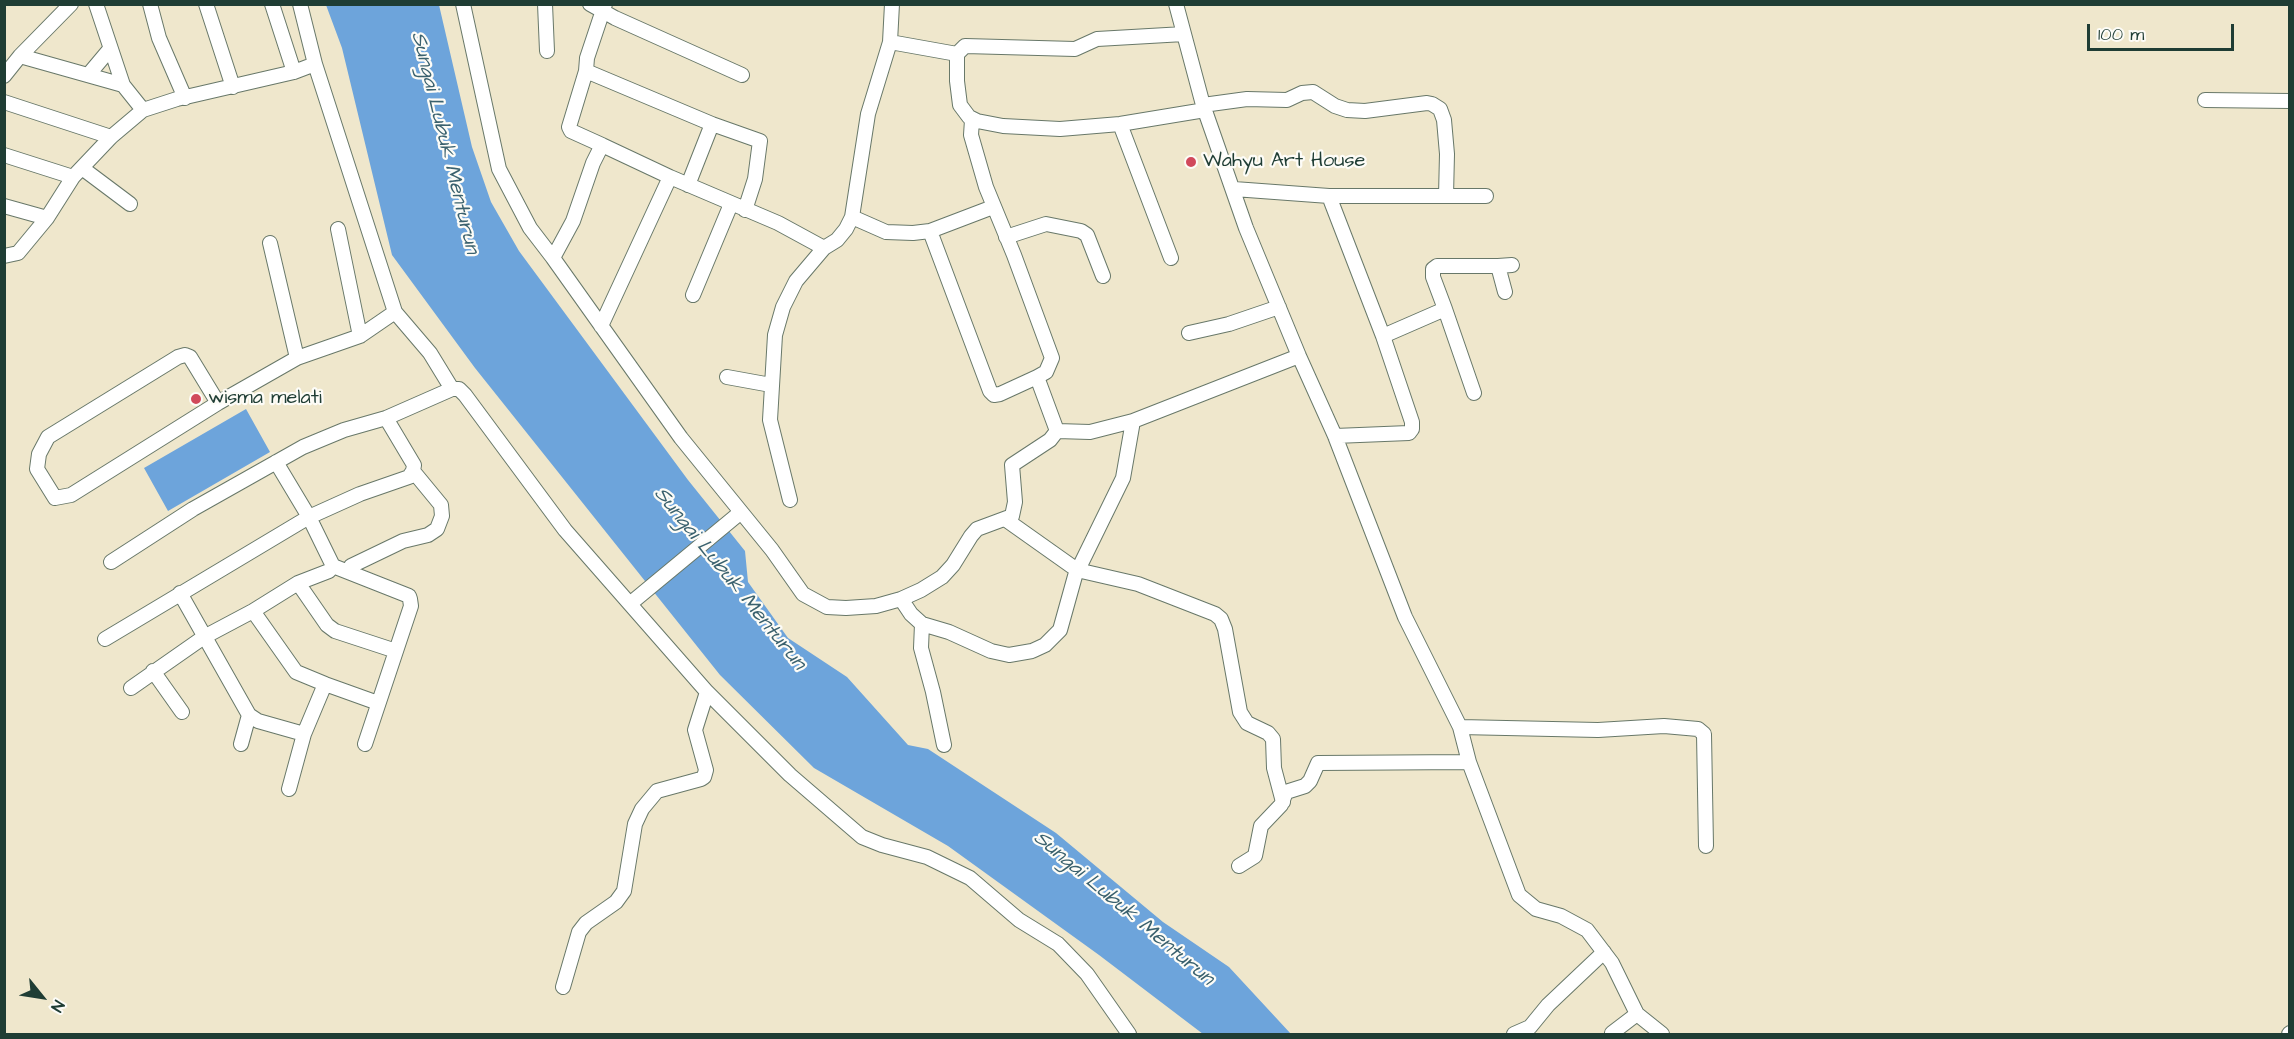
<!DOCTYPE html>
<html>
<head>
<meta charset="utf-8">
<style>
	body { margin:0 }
	#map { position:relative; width:2294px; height:1039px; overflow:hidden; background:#efe7cc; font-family:"Architects Daughter",sans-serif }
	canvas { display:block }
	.frame { position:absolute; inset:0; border:6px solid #1f3d34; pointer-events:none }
	.north { position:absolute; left:12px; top:967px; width:60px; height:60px; -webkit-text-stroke:4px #fdfcf7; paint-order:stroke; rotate:120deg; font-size:16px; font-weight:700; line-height:24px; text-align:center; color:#1f3d34 }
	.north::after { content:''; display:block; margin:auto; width:21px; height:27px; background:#1f3d34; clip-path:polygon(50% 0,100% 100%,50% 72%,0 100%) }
	.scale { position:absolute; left:2087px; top:24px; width:147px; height:27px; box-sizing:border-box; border:3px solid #1f3d34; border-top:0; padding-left:8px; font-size:18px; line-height:21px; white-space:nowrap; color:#1f3d34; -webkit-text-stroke:4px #fdfcf7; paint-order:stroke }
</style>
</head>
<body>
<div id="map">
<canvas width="2294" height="1039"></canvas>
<div class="frame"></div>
<div class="north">N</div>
<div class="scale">100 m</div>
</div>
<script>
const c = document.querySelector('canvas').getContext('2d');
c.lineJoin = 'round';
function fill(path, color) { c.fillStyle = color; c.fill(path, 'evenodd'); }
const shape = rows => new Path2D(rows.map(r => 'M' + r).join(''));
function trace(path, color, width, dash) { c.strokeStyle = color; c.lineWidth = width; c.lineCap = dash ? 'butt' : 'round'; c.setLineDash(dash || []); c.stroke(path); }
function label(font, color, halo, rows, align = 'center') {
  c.font = font + ' "Architects Daughter",sans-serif'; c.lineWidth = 4.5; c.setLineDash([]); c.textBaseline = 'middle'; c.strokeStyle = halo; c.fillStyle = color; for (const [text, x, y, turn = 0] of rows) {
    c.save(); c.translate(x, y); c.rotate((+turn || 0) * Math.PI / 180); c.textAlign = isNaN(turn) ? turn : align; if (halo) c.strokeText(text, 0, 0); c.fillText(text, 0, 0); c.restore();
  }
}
const water = shape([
	[326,5,439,5,472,147,491,202,519,251,688,480,745,551,748,582,788,638,847,677,908,745,928,749,1056,833,1163,922,1229,967,1291,1034,1203,1034,1099,955,948,846,814,768,720,675,475,368,392,255,342,48],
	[246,409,270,452,168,511,144,468]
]);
const minor = shape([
	[96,4,123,85,143,110],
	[150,4,159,38,185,98],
	[206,4,233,87],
	[272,4,294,72],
	[300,4,315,64,395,312,430,353,452,389],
	[463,4,499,169,530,228,553,258],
	[545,4,547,51],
	[590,4,615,18,742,75],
	[605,4,587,58,586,71,712,124,688,185],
	[1176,4,1203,105,1246,228,1299,356,1335,436,1405,617,1460,727,1469,762,1519,895,1536,909,1561,916,1587,930,1612,963,1637,1014,1662,1034],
	[1184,34,1097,39,1075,49,965,46,957,54,957,81,960,105,969,117,977,121,1003,126,1060,129,1120,124,1205,110],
	[890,42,957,54],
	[20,56,123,85],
	[586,71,569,127,571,131,602,145],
	[89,74,110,49],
	[4,76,20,56,71,4],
	[2205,100,2290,101],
	[4,102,111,137],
	[1203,105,1247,99,1287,100,1302,93,1313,92,1335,106,1347,110,1365,111,1427,103,1432,104,1440,109,1444,120,1447,154,1446,196],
	[972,120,971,135,986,187,1014,255,1052,358,1046,372,1037,377],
	[712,124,760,141,755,179,745,210],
	[1120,124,1171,258],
	[4,155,73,177],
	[82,168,130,204],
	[1234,189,1329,196,1486,196],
	[1329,196,1383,336,1412,422,1412,429,1409,433,1335,436],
	[4,206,47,218],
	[852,217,886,232,913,233,930,231,993,207],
	[338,229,360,336],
	[930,231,990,391,994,395,1000,394,1037,377,1057,431],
	[1006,237,1046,224,1081,231,1087,235,1103,276],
	[270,243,297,358],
	[824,248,778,223,670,177,602,145,593,163,573,221,553,258,681,438,772,550,803,594,827,607,846,608,876,606,901,599,921,590,942,577,953,565,971,536,977,529,1012,516,1015,502,1012,465,1050,440,1057,431],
	[4,256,18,253,47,218,73,177,111,137,143,110,177,99,294,72,315,64],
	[1498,266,1505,292],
	[693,295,731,204],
	[1445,309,1433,277,1433,269,1437,266,1498,266,1512,265],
	[601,326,670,177],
	[1189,333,1229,324,1279,307],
	[1383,336,1445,309,1474,393],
	[727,377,771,385],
	[218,403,190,357,185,355,178,357,48,437,39,454,37,469,55,498,71,495,218,403,297,358,360,336,395,312],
	[1057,431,1090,432,1133,421],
	[790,500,770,420,775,335,783,307,796,281,824,248,837,240,846,229,852,217,868,114,890,42,892,4],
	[1005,519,1077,570,1138,584,1215,614,1221,619,1225,629,1240,712,1247,723,1268,733,1273,739,1274,768,1283,802],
	[111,562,193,509,303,447,344,430,386,418,452,389,459,389,465,395,565,530,707,692,790,775,862,837,882,845,927,857,970,878,1019,920,1058,944,1087,974,1129,1034],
	[333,566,409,596,410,599,411,606,365,744],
	[349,571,351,566,403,541,428,535,437,529,442,516,441,505,413,471,414,465,386,418],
	[298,583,327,625,335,631,396,651],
	[180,593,249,715,258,721,304,734],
	[901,599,911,614,922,624,949,632,991,651,1009,655,1032,651,1045,645,1060,630,1075,576,1123,478,1133,421,1299,356],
	[631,603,741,512],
	[253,611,296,672,325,684,378,703],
	[922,624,921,648,933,692,944,745],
	[105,639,309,517,360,494,409,477,413,471],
	[153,671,182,712],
	[131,688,204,637,253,611,298,583,329,571,333,566,309,517,276,462],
	[1460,727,1598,730,1664,726,1698,729,1704,734,1706,846],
	[241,744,249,715],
	[289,789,304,734,325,684],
	[1239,866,1255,856,1261,826,1281,805,1286,792,1305,786,1310,781,1318,763,1469,762],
	[563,987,579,932,586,923,616,902,624,891,635,824,642,809,657,791,701,779,704,777,706,770,695,730,707,692],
	[1612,1033,1637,1014],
	[1514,1034,1530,1027,1548,1005,1604,952],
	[2289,1034,2290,1033]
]);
const markers = [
	[1191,162,6,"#d1495b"],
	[196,399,6,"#d1495b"]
];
const poiNames = [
	["Wahyu Art House",1203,162],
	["wisma melati",208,399]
];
const waterNames = [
	["Sungai Lubuk Menturun",444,143,76],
	["Sungai Lubuk Menturun",729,579,51],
	["Sungai Lubuk Menturun",1123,909,40]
];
fill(water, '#6da4db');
trace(minor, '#687869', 16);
trace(minor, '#fff', 14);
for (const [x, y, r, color] of markers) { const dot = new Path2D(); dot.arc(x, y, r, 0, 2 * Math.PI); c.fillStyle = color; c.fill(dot); trace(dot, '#fdfcf7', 2); }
label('20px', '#1f3d34', '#fdfcf7', poiNames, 'left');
label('italic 21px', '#3a616e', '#fdfcf7', waterNames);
</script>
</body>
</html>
